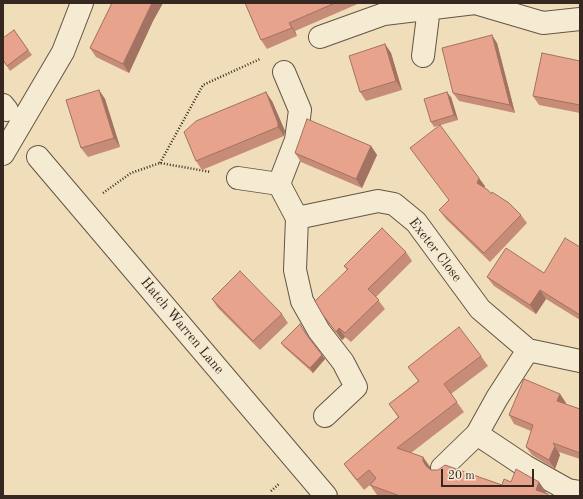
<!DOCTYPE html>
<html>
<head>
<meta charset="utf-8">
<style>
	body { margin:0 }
	#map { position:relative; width:583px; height:499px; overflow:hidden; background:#f0deba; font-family:"Old Standard TT",serif }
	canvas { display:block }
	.frame { position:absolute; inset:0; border:4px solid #362720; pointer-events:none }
	.scale { position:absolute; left:441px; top:469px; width:93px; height:18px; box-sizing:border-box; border:2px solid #362720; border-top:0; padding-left:5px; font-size:12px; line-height:14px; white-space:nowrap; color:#362720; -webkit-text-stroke:3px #f5ead2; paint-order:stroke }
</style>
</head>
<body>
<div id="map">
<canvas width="583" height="499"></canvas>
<div class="frame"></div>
<div class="scale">20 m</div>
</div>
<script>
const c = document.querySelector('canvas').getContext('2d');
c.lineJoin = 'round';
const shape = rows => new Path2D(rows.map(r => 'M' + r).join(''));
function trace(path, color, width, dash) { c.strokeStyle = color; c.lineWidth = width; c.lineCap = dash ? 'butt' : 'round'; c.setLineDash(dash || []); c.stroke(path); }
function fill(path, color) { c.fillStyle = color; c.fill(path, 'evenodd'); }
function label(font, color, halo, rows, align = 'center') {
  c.font = font + ' "Old Standard TT",serif'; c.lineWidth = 3; c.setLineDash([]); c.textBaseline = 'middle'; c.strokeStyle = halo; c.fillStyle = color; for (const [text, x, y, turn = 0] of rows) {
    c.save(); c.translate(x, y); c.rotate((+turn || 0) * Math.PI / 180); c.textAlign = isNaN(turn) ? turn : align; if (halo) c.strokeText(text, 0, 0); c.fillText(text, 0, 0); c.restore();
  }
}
const path = shape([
	[160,163,203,85,260,59],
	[103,193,131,173,160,163,211,172],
	[271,491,280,483]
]);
const minor = shape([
	[320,37,384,14,475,3,543,23,580,19],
	[423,56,429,8],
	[3,105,7,110],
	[3,154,63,52,82,3],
	[38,157,326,496],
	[238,178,279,184,297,218,295,270,302,301,319,331,343,362,356,387,325,416],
	[279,184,296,140,300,110,284,72],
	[297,218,378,201,394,204,416,222,480,309,528,350,580,361],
	[477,434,525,466,568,490,580,492],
	[442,468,477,434,497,398,528,350]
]);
const wall = shape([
	[112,3,163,3,153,21,129,73,96,57,90,48],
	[245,3,360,3,295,31,297,36,267,49,261,40],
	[14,30,32,55,10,71,3,60],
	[497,43,515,113,459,101,453,93],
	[385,44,391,53,402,90,366,101,360,92],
	[580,61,580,113,539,105,533,96],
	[99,90,105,99,120,147,88,157,81,148],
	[451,97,458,120,434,127,431,122],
	[272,101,285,131,284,136,202,170,196,161],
	[371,146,377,155,362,188,301,162,295,153],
	[485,186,484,188,491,194,521,215,527,223,490,262,446,219,439,210],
	[580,247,580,320,546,299,536,314,494,286,487,277,544,273],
	[406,252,412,261,376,297,385,309,351,342,345,337,342,340,323,315,347,270,344,266],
	[212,299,282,314,288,323,260,350,218,308],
	[303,328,308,337,325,359,313,373,284,347,281,343],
	[481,356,488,366,451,394,464,412,411,453,423,457,430,467,430,469,431,470,502,485,511,482,539,482,546,492,546,494,549,496,379,496,377,495,370,485,364,490,352,475,344,464,398,417,389,404,418,381,408,367],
	[560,394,566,403,565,404,580,409,580,459,559,452,560,455,555,469,532,455,526,447,531,431,514,424,509,415]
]);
const shadedWall = shape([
	[152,3,163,3,153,21,129,73,123,64],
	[289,23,295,31,297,36,292,28],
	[492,35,497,43,515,113,510,105],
	[385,44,391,53,402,90,396,81],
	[99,90,105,99,120,147,114,138],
	[266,92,272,101,285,131,284,136,278,127],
	[447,92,451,97,458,120,454,115],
	[371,146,377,155,362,188,356,179],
	[479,178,485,186,483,192,477,183],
	[540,290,546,299,536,314,530,305],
	[339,328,345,337,342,340,336,332],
	[322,355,325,359,313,373,310,368],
	[560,394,566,403,563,410,557,401],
	[553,443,560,455,555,469,549,460],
	[423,457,430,467,430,471,426,466,423,461],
	[539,482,546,492,545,496,536,490]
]);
const building = shape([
	[112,3,152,3,123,64,90,48,112,3],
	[245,3,335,3,289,23,292,28,261,40,245,3],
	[14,30,28,50,7,66,3,60,3,38,14,30],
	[492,35,510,105,453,93,442,48,492,35],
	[385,44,396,81,360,92,349,56,385,44],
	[542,53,580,61,580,105,533,96,542,53],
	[99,90,114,138,81,148,66,100,99,90],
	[266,92,278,123,278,127,196,161,184,132,196,121,266,92],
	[447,92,454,115,431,122,424,99,447,92],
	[307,119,371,146,356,179,295,153,307,119],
	[440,125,479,178,477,183,488,190,491,194,492,192,509,203,521,215,484,253,439,210,449,200,410,148,440,125],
	[382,228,406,252,368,289,379,300,345,333,339,328,336,332,323,315,315,301,348,269,344,266,382,228],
	[565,238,580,247,580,315,540,290,530,305,487,277,506,248,544,273,565,238],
	[240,271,282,314,253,341,212,299,240,271],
	[300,324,306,334,322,355,310,368,281,343,300,324],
	[459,327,481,356,444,384,457,402,397,448,423,457,423,461,426,466,431,470,438,470,445,465,502,485,504,479,511,482,516,469,539,482,536,490,548,494,548,496,400,496,370,485,376,478,369,470,357,480,344,464,399,417,389,404,419,381,408,367,459,327],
	[524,379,560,394,557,401,580,409,580,453,553,443,555,446,549,460,526,447,533,425,509,415,524,379]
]);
const streetNames = [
	["Exeter Close",435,250,52],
	["Hatch Warren Lane",182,326,50]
];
trace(minor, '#645546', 24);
trace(path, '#362720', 2.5, [1, 2]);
trace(minor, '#f5ead2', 22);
fill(wall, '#c78c78');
fill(shadedWall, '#a27262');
fill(building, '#e7a38c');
trace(building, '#a27262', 1);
label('14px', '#362720', '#f5ead2', streetNames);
</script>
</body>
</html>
